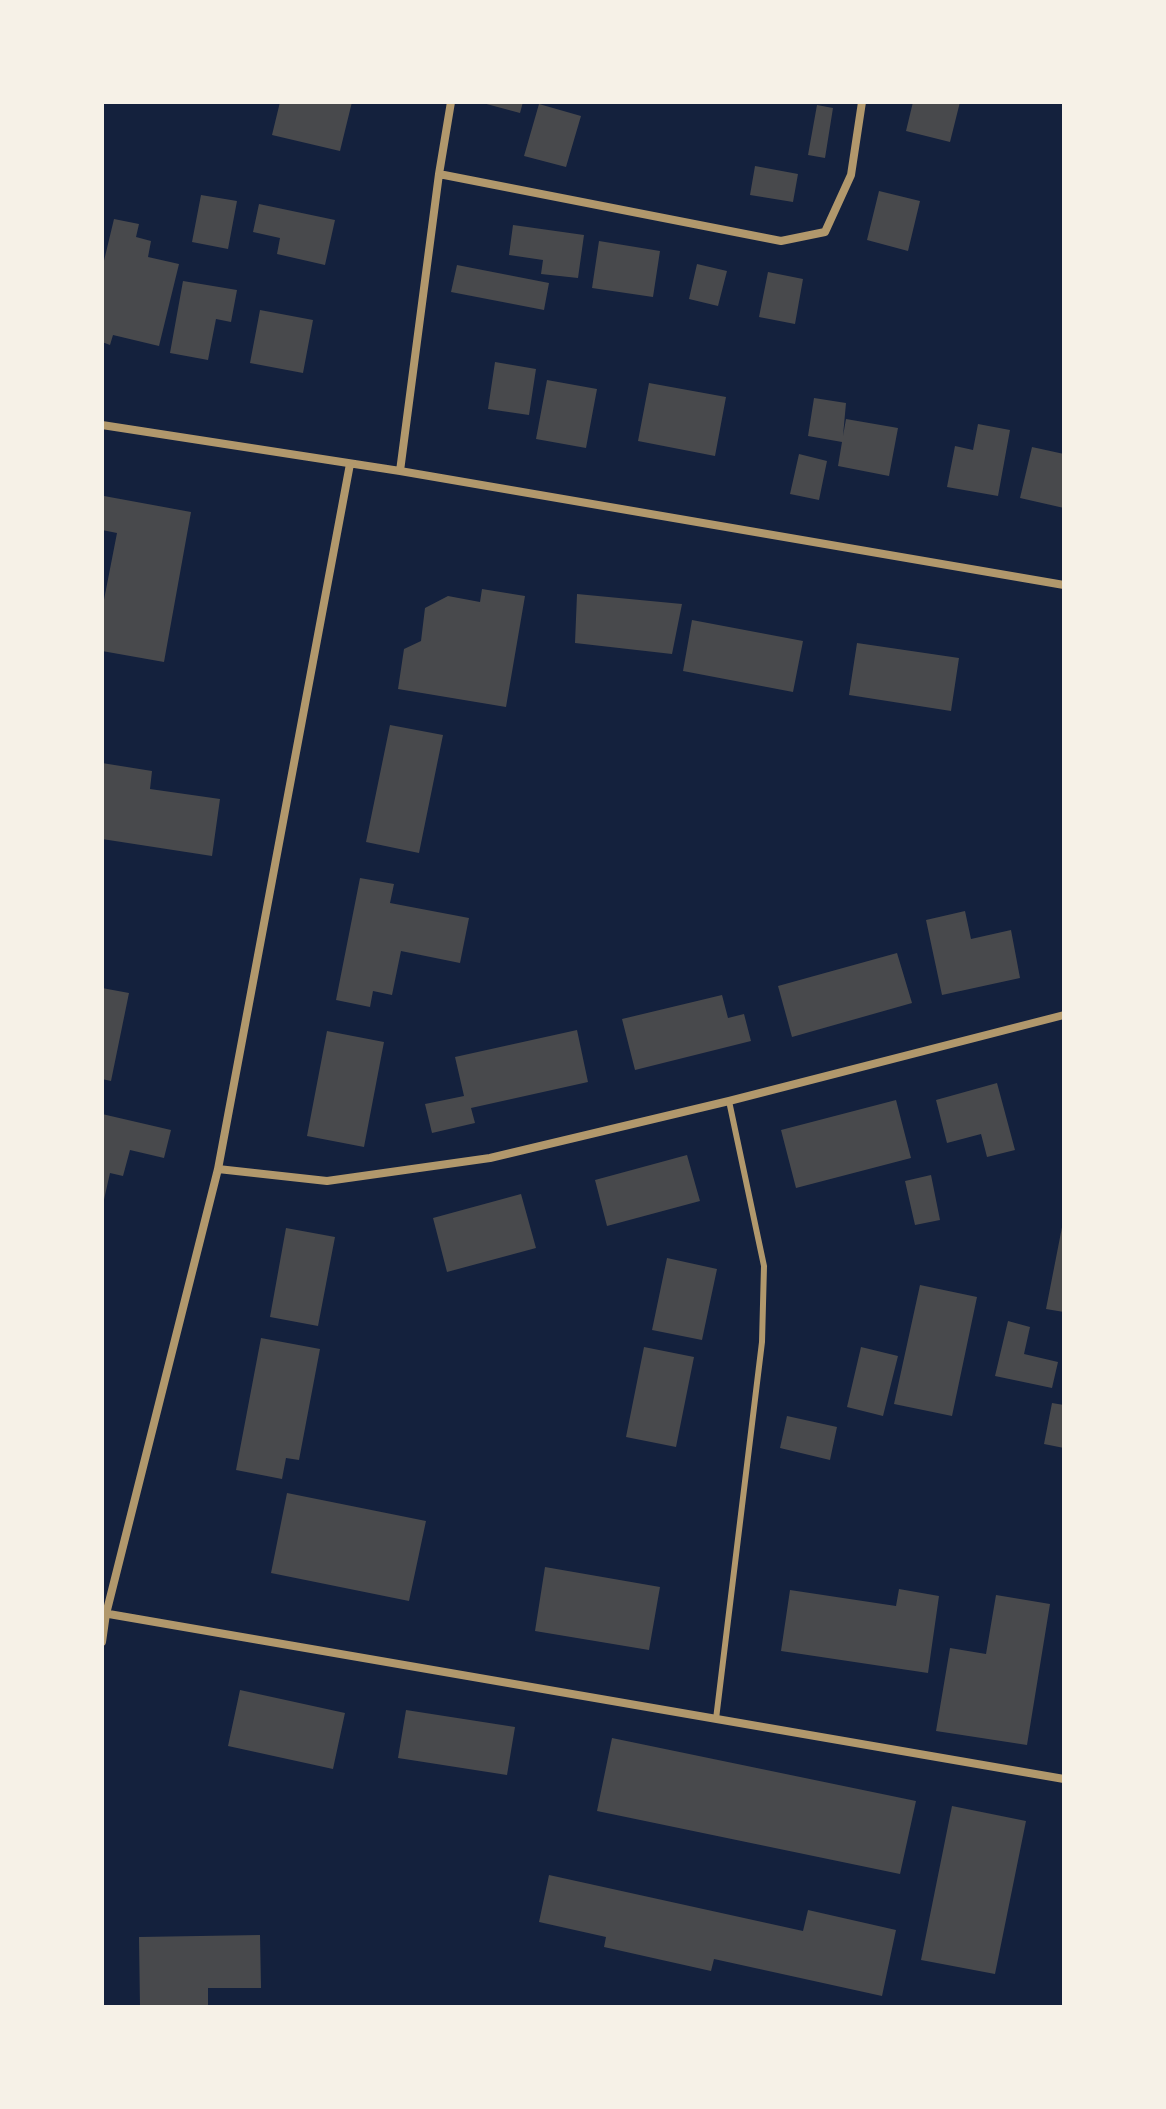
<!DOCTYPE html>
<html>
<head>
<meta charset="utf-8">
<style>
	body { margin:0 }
	#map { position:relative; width:1166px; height:2109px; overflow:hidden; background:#14213d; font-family:"Fira Sans Condensed",sans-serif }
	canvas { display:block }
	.frame { position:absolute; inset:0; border:104px solid #f6f1e7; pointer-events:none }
</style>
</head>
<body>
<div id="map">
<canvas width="1166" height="2109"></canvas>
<div class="frame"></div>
</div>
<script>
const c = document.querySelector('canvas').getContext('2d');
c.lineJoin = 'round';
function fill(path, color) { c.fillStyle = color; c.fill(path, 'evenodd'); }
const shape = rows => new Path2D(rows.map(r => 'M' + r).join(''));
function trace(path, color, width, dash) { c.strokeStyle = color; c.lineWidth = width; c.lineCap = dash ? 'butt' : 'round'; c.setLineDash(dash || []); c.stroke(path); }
const building = shape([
	[280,102,352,102,340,151,272,135],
	[479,102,523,102,520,113],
	[913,102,960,102,950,142,906,131],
	[539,104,581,116,566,167,524,156],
	[817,105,833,108,825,158,808,155],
	[755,166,798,174,793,202,750,195],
	[879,191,920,201,908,251,867,240],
	[201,195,237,201,228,249,192,242],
	[259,204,335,220,325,265,277,254,280,238,253,232],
	[114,219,139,224,136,237,151,241,148,257,179,264,159,346,113,335,110,345,102,342,102,269],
	[513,225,584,235,578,278,541,274,543,260,509,255],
	[599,241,660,251,653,297,592,288],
	[697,264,727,271,718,306,689,299],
	[457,265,549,283,544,310,451,292],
	[768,272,803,279,795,324,759,317],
	[183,281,237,290,231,322,216,319,208,360,170,353],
	[260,310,313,320,303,373,250,363],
	[495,362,536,369,529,415,488,409],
	[547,380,597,389,586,448,536,439],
	[649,383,726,397,715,456,638,441],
	[814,398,846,403,843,436,846,419,898,428,889,476,838,466,842,442,808,436],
	[978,424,1010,430,998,496,947,487,955,446,973,450],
	[1032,447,1064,454,1064,508,1020,498],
	[799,454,827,461,819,500,790,494],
	[104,496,191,512,164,662,102,651,102,610,117,533,102,530],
	[482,589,525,596,506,707,398,689,404,649,421,641,425,608,448,596,480,602],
	[577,594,682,604,672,654,575,643],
	[692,620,803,641,793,692,683,671],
	[857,643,959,658,951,711,849,695],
	[390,725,443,735,419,853,366,842],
	[102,763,152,771,150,789,220,799,212,856,102,839],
	[360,878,394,884,390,903,469,918,460,963,401,951,392,995,373,991,370,1007,336,1000],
	[965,911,971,939,1011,930,1020,978,942,995,926,920],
	[897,953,912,1003,792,1037,778,986],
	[102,988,129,993,111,1081,102,1079],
	[722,995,728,1018,744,1014,751,1041,635,1070,622,1019],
	[577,1030,588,1082,471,1108,475,1123,432,1133,425,1104,464,1096,455,1057],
	[327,1031,384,1042,364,1147,307,1136],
	[997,1083,1015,1150,987,1157,981,1134,947,1143,936,1100],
	[896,1100,911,1158,796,1188,781,1130],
	[102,1114,171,1130,164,1158,130,1150,123,1176,110,1173,103,1204],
	[687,1155,700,1201,607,1226,595,1180],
	[931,1175,940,1220,915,1225,905,1181],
	[521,1194,536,1248,447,1272,433,1218],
	[1063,1222,1064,1222,1064,1312,1046,1309],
	[286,1228,335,1237,318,1326,270,1317],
	[667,1258,717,1269,702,1340,652,1330],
	[920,1285,977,1297,952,1416,894,1404],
	[1008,1321,1030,1327,1024,1354,1058,1362,1052,1388,995,1376],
	[261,1338,320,1349,299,1460,286,1458,282,1479,236,1470],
	[644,1347,694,1357,676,1447,626,1437],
	[861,1347,898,1356,883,1416,847,1407],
	[1052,1403,1064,1405,1064,1448,1044,1444],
	[787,1416,837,1427,830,1460,780,1448],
	[287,1493,426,1521,409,1601,271,1573],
	[545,1567,660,1587,649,1650,535,1631],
	[899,1589,939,1596,928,1673,781,1651,790,1590,896,1606],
	[996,1595,1050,1604,1027,1745,936,1731,950,1648,986,1654],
	[240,1690,345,1713,333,1769,228,1746],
	[406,1710,515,1727,507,1775,398,1758],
	[612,1738,916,1801,900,1874,597,1811],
	[952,1806,1026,1821,995,1974,921,1960],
	[549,1875,803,1931,808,1910,896,1930,882,1996,714,1959,711,1971,604,1947,606,1937,539,1922],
	[260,1935,261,1988,208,1988,208,2007,140,2007,139,1937]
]);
const service = shape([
	[716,1719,762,1342,764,1266,729,1101]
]);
const minor = shape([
	[439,174,781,241,825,232,851,175,862,102],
	[102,425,400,471,1064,585],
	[400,471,439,174,451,102],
	[218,1169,327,1181,490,1158,729,1101,1064,1015],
	[103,1613,1064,1779],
	[102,1642,106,1614,218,1169,350,464]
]);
fill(building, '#48494c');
trace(service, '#b1986c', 6);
trace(minor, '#b1986c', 8);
</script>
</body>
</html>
